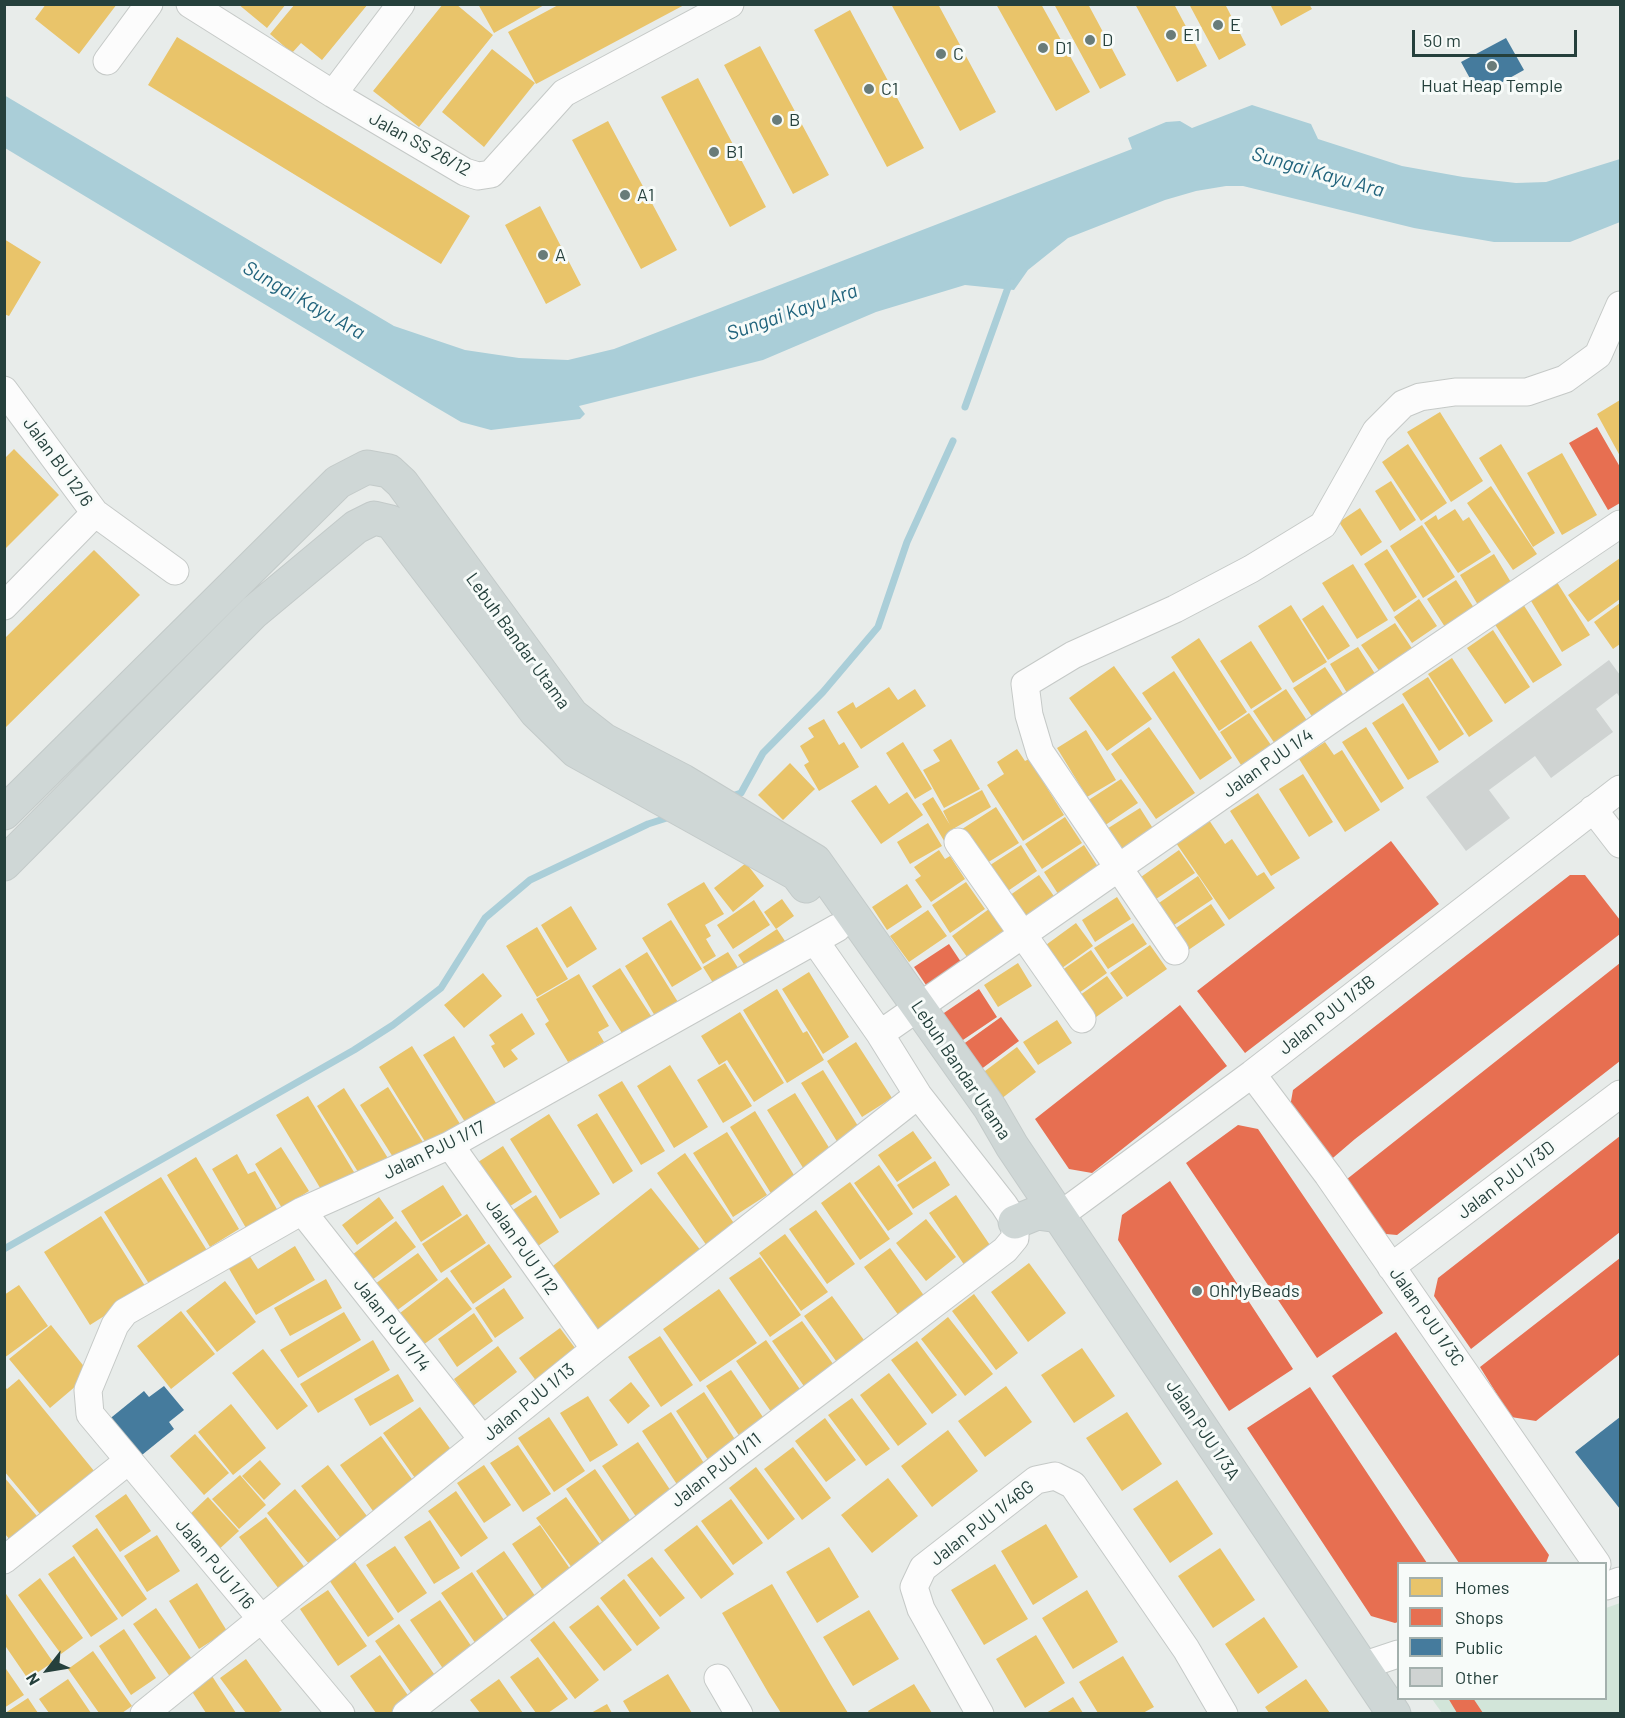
<!DOCTYPE html>
<html>
<head>
<meta charset="utf-8">
<style>
	body { margin:0 }
	#map { position:relative; width:1625px; height:1718px; overflow:hidden; background:#e8ecea; font-family:Barlow,sans-serif }
	canvas { display:block }
	.frame { position:absolute; inset:0; border:6px solid #25403c; pointer-events:none }
	.legend { position:absolute; left:1397px; top:1562px; width:210px; height:138px; box-sizing:border-box; background:#f7fbf9; border:2px solid #a3b0ad; margin:0; padding:8px 10px; list-style:none; font-size:18px; color:#25403c }
	.legend li { display:flex; align-items:center; gap:12px; height:30px }
	.legend b { width:30px; border:2px solid #a3b0ad }
	.north { position:absolute; left:18px; top:1640px; width:60px; height:60px; -webkit-text-stroke:4px #f7fbf9; paint-order:stroke; rotate:239deg; font-size:16px; font-weight:700; line-height:24px; text-align:center; color:#25403c }
	.north::after { content:''; display:block; margin:auto; width:21px; height:27px; background:#25403c; clip-path:polygon(50% 0,100% 100%,50% 72%,0 100%) }
	.scale { position:absolute; left:1412px; top:30px; width:165px; height:27px; box-sizing:border-box; border:3px solid #25403c; border-top:0; padding-left:8px; font-size:18px; line-height:21px; white-space:nowrap; color:#25403c; -webkit-text-stroke:4px #f7fbf9; paint-order:stroke }
</style>
</head>
<body>
<div id="map">
<canvas width="1625" height="1718"></canvas>
<div class="frame"></div>
<ul class="legend">
<li><b style="height:16px;background:#e9c46a"></b>Homes</li>
<li><b style="height:16px;background:#e76f51"></b>Shops</li>
<li><b style="height:16px;background:#457b9d"></b>Public</li>
<li><b style="height:16px;background:#cfd3d2"></b>Other</li>
</ul>
<div class="north">N</div>
<div class="scale">50 m</div>
</div>
<script>
const c = document.querySelector('canvas').getContext('2d');
c.lineJoin = 'round';
function fill(path, color) { c.fillStyle = color; c.fill(path, 'evenodd'); }
const shape = rows => new Path2D(rows.map(r => 'M' + r).join(''));
function trace(path, color, width, dash) { c.strokeStyle = color; c.lineWidth = width; c.lineCap = dash ? 'butt' : 'round'; c.setLineDash(dash || []); c.stroke(path); }
function label(font, color, halo, rows, align = 'center') {
  c.font = font + ' Barlow,sans-serif'; c.lineWidth = 6; c.setLineDash([]); c.textBaseline = 'middle'; c.strokeStyle = halo; c.fillStyle = color; for (const [text, x, y, turn = 0] of rows) {
    c.save(); c.translate(x, y); c.rotate((+turn || 0) * Math.PI / 180); c.textAlign = isNaN(turn) ? turn : align; if (halo) c.strokeText(text, 0, 0); c.fillText(text, 0, 0); c.restore();
  }
}
const green = shape([
	[1620,1603,1620,1713,1442,1713,1432,1699,1606,1698,1606,1608]
]);
const water = shape([
	[4,95,394,326,465,350,519,358,568,360,614,349,1132,149,1128,138,1166,122,1180,121,1192,128,1252,105,1311,124,1318,139,1402,166,1463,177,1516,183,1546,182,1620,159,1620,222,1570,242,1494,242,1414,228,1243,186,1226,186,1196,191,1165,200,1068,238,1028,270,1014,290,965,285,876,312,763,360,579,406,585,414,580,419,491,430,461,422,432,405,5,148]
]);
const homes = shape([
	[46,4,117,4,79,54,35,19],
	[238,4,286,4,267,28],
	[295,4,368,4,322,60,301,43,292,53,270,34],
	[443,4,456,4,493,35,419,127,373,91],
	[478,4,546,4,494,33],
	[560,4,686,4,536,84,508,32],
	[891,4,938,4,996,112,960,131],
	[996,4,1041,4,1090,92,1056,111],
	[1054,4,1088,4,1126,75,1100,89],
	[1135,4,1174,4,1207,66,1177,82],
	[1189,4,1225,4,1246,45,1219,60],
	[1270,4,1309,4,1312,9,1281,26],
	[850,10,924,148,887,167,814,30],
	[177,37,470,216,441,264,148,85],
	[760,46,829,175,793,194,724,65],
	[492,49,535,83,484,147,442,112],
	[698,78,766,207,730,227,661,97],
	[608,121,677,250,641,269,572,140],
	[540,206,581,285,546,304,505,225],
	[4,239,41,262,9,316,4,314],
	[1620,400,1620,456,1597,414],
	[1440,412,1483,481,1451,502,1407,432],
	[1408,444,1447,503,1421,521,1382,462],
	[1501,444,1555,533,1533,547,1479,458],
	[14,449,59,495,4,550,4,459],
	[1562,453,1597,515,1562,535,1527,473],
	[1391,481,1416,520,1400,531,1375,491],
	[1491,486,1537,554,1513,570,1467,503],
	[1360,508,1382,542,1361,556,1339,522],
	[1455,509,1463,521,1469,517,1491,552,1458,573,1424,523,1436,515,1438,520],
	[1422,525,1455,577,1423,598,1390,546],
	[1387,549,1417,597,1394,612,1364,564],
	[94,550,140,595,4,729,4,639],
	[1494,554,1512,584,1478,605,1460,575],
	[1620,558,1620,599,1588,622,1568,595],
	[1353,564,1388,620,1357,639,1322,583],
	[1555,579,1590,635,1562,652,1528,596],
	[1456,580,1474,608,1445,627,1427,599],
	[1419,599,1437,626,1412,643,1394,617],
	[1620,603,1620,644,1613,649,1594,622],
	[1523,604,1562,665,1533,683,1494,623],
	[1291,605,1327,662,1293,683,1258,626],
	[1323,605,1350,646,1328,660,1302,619],
	[1395,623,1413,650,1380,672,1361,645],
	[1493,630,1530,687,1505,704,1467,648],
	[1199,638,1247,712,1219,731,1171,657],
	[1251,641,1282,689,1251,709,1220,661],
	[1358,647,1379,680,1350,698,1330,664],
	[1452,658,1493,721,1469,737,1428,674],
	[1114,666,1152,719,1107,751,1069,698],
	[1325,667,1347,700,1315,721,1293,688],
	[1174,671,1232,758,1200,780,1142,693],
	[1428,677,1464,734,1439,751,1402,694],
	[889,687,898,700,915,689,926,706,861,749,837,712,853,702,856,708],
	[1286,689,1308,722,1275,744,1253,711],
	[1403,703,1439,762,1408,780,1372,723],
	[1249,713,1271,745,1241,765,1220,732],
	[824,719,839,745,844,742,859,767,819,791,804,765,809,762,800,746,814,737,808,728],
	[1149,727,1195,793,1156,819,1111,754],
	[1366,727,1404,788,1381,803,1342,742],
	[1086,730,1116,780,1087,797,1057,748],
	[951,739,980,789,944,808,923,770,940,761,933,750],
	[903,742,932,789,915,799,886,753],
	[1325,742,1334,755,1342,750,1380,810,1345,832,1299,759],
	[1017,749,1025,761,1029,759,1064,815,1023,841,987,785,1004,774,997,762],
	[790,763,815,789,783,820,758,795],
	[1303,774,1333,822,1309,837,1279,789],
	[1121,779,1138,803,1101,828,1084,803],
	[876,785,889,804,907,792,923,815,881,844,851,801],
	[982,790,991,807,953,829,956,833,996,807,1019,843,979,868,946,844,922,804,933,797,950,825,943,811],
	[1258,793,1300,858,1271,876,1230,811],
	[1140,808,1154,830,1117,854,1102,832],
	[1065,817,1082,843,1042,869,1025,844],
	[1209,820,1225,844,1232,839,1257,876,1264,872,1275,888,1229,920,1176,843],
	[928,823,942,846,910,864,897,842],
	[1021,845,1037,871,999,897,981,871],
	[1084,845,1100,870,1060,897,1044,872],
	[939,850,945,859,950,856,965,879,931,902,915,880,921,876,914,867],
	[1179,850,1195,873,1156,899,1141,877],
	[746,863,764,886,733,912,714,888],
	[1039,875,1056,899,1020,923,1003,900],
	[1198,876,1213,899,1171,927,1156,905],
	[704,882,724,914,705,925,711,936,706,939,716,956,703,964,667,904],
	[966,882,985,909,950,933,932,905],
	[907,884,922,907,887,930,872,907],
	[1117,897,1131,919,1095,942,1082,920],
	[782,899,794,916,776,929,764,912],
	[754,900,770,925,733,949,717,925],
	[1211,904,1225,925,1184,953,1170,932],
	[571,906,597,949,567,968,541,925],
	[989,909,1008,935,970,961,952,936],
	[928,910,947,936,909,962,890,936],
	[671,920,702,969,672,987,642,938],
	[1076,923,1093,946,1055,973,1039,950],
	[1133,923,1147,944,1108,969,1094,948],
	[537,927,568,979,537,997,506,946],
	[777,929,789,947,749,972,738,955],
	[1150,945,1167,969,1127,997,1110,973],
	[1091,950,1107,973,1072,998,1055,975],
	[647,952,681,1007,658,1021,625,966],
	[728,952,740,971,715,986,703,967],
	[1018,963,1032,986,998,1007,984,985],
	[620,968,655,1022,627,1041,592,986],
	[809,972,849,1037,823,1054,782,989],
	[483,973,502,996,464,1028,444,1005],
	[579,974,609,1026,598,1032,604,1042,597,1046,600,1051,577,1064,574,1059,568,1062,545,1024,549,1021,536,999],
	[1107,976,1123,998,1089,1022,1073,1000],
	[777,989,803,1033,807,1031,824,1060,787,1083,743,1010],
	[740,1012,784,1083,754,1102,727,1060,719,1065,701,1036],
	[522,1013,535,1034,511,1050,518,1059,504,1068,491,1046,495,1044,489,1035],
	[1057,1020,1072,1043,1038,1065,1023,1042],
	[454,1036,501,1111,470,1130,423,1055],
	[856,1042,892,1098,862,1117,827,1061],
	[412,1046,465,1132,432,1153,379,1067],
	[1017,1047,1036,1072,1001,1099,981,1074],
	[725,1063,752,1106,723,1123,697,1080],
	[670,1065,708,1127,674,1148,637,1086],
	[823,1070,863,1134,841,1148,801,1083],
	[622,1081,665,1151,641,1165,598,1095],
	[388,1087,426,1147,398,1165,360,1105],
	[344,1088,391,1163,363,1180,317,1106],
	[795,1093,833,1154,805,1171,767,1110],
	[308,1096,357,1177,325,1196,276,1115],
	[755,1111,797,1180,772,1195,730,1127],
	[597,1113,633,1171,613,1184,577,1125],
	[549,1114,600,1194,560,1219,510,1139],
	[913,1131,932,1158,897,1182,878,1155],
	[727,1132,767,1195,733,1217,693,1153],
	[503,1146,532,1192,504,1210,475,1164],
	[281,1147,309,1191,282,1208,255,1164],
	[685,1153,738,1229,709,1249,657,1173],
	[237,1154,248,1174,255,1171,278,1211,246,1228,212,1169],
	[196,1157,239,1229,210,1247,167,1175],
	[935,1161,950,1185,913,1209,897,1185],
	[879,1165,913,1214,888,1231,854,1183],
	[161,1177,208,1252,151,1287,104,1212],
	[850,1182,890,1239,860,1260,821,1203],
	[443,1185,462,1215,421,1242,401,1211],
	[651,1188,706,1257,599,1342,544,1273],
	[536,1195,559,1232,529,1252,505,1215],
	[956,1195,994,1251,967,1269,929,1213],
	[379,1197,394,1218,357,1245,342,1225],
	[816,1210,855,1264,827,1284,789,1229],
	[467,1214,486,1243,441,1273,422,1244],
	[101,1216,147,1289,90,1325,44,1252],
	[926,1219,956,1257,926,1281,896,1243],
	[396,1221,416,1247,372,1280,352,1255],
	[785,1234,828,1292,801,1311,759,1253],
	[489,1244,512,1277,473,1304,450,1271],
	[295,1246,315,1280,256,1315,228,1267,249,1255,258,1269],
	[890,1248,925,1297,899,1316,864,1267],
	[418,1253,438,1280,388,1317,368,1289],
	[760,1257,801,1315,770,1337,729,1278],
	[1029,1263,1066,1313,1028,1342,991,1292],
	[447,1277,472,1309,423,1345,400,1313],
	[326,1279,342,1308,290,1336,274,1308],
	[225,1281,256,1322,217,1352,186,1311],
	[19,1285,48,1326,4,1358,4,1295],
	[504,1288,524,1318,495,1338,475,1308],
	[719,1289,757,1343,700,1382,663,1329],
	[974,1294,1018,1353,996,1370,952,1311],
	[832,1296,869,1347,841,1368,804,1316],
	[181,1311,215,1354,171,1389,137,1346],
	[344,1312,361,1340,298,1378,280,1350],
	[474,1313,493,1341,457,1367,438,1339],
	[948,1317,993,1374,965,1396,921,1339],
	[802,1321,836,1368,806,1389,772,1341],
	[51,1325,90,1374,50,1408,9,1359],
	[560,1328,581,1356,540,1386,519,1358],
	[660,1336,693,1385,661,1407,628,1357],
	[373,1340,390,1370,318,1413,300,1384],
	[766,1340,804,1395,774,1416,736,1361],
	[917,1341,957,1395,932,1414,891,1360],
	[498,1346,517,1372,473,1406,454,1379],
	[1082,1348,1115,1396,1074,1423,1041,1375],
	[263,1349,308,1406,277,1430,232,1373],
	[731,1370,767,1423,742,1440,706,1386],
	[889,1373,927,1424,898,1446,860,1395],
	[398,1374,414,1401,370,1426,354,1399],
	[19,1379,99,1477,45,1520,4,1471,4,1386,7,1389],
	[631,1382,650,1406,628,1424,609,1400],
	[1006,1386,1032,1422,985,1457,958,1421],
	[704,1392,742,1450,714,1469,676,1411],
	[588,1396,618,1445,590,1462,560,1413],
	[852,1398,890,1449,866,1466,828,1415],
	[231,1404,266,1448,233,1475,198,1432],
	[420,1407,452,1451,415,1478,383,1433],
	[671,1412,709,1471,680,1489,642,1431],
	[1127,1412,1162,1464,1122,1491,1086,1438],
	[549,1417,585,1471,554,1492,518,1438],
	[825,1418,856,1460,826,1482,795,1441],
	[948,1430,978,1471,932,1507,901,1466],
	[195,1434,229,1473,204,1495,170,1456],
	[381,1436,414,1482,373,1511,340,1465],
	[638,1442,677,1500,641,1524,602,1466],
	[518,1445,551,1494,523,1512,490,1463],
	[793,1447,831,1498,802,1520,764,1469],
	[260,1460,281,1484,264,1500,242,1476],
	[328,1465,370,1520,343,1541,301,1486],
	[484,1465,511,1505,484,1523,457,1483],
	[756,1467,795,1519,768,1540,729,1488],
	[595,1469,636,1529,607,1549,566,1489],
	[240,1475,266,1505,239,1529,212,1499],
	[4,1477,42,1522,14,1544,4,1533],
	[888,1478,918,1516,872,1553,841,1515],
	[1177,1480,1213,1534,1170,1563,1133,1509],
	[295,1489,337,1540,309,1564,267,1513],
	[456,1491,488,1538,461,1557,428,1511],
	[126,1494,151,1531,120,1552,95,1516],
	[208,1497,239,1531,216,1552,186,1518],
	[566,1497,605,1551,575,1572,536,1518],
	[731,1499,763,1543,733,1565,701,1521],
	[266,1517,306,1569,279,1589,239,1537],
	[430,1520,460,1568,434,1584,404,1537],
	[1046,1524,1078,1577,1033,1605,1001,1551],
	[540,1525,577,1579,548,1598,512,1544],
	[697,1525,734,1574,701,1599,664,1550],
	[97,1528,147,1599,122,1617,72,1546],
	[157,1535,180,1571,147,1592,124,1556],
	[395,1546,427,1593,398,1613,366,1565],
	[829,1547,859,1597,817,1623,786,1572],
	[1220,1548,1255,1600,1213,1628,1178,1576],
	[504,1551,540,1603,511,1622,476,1571],
	[74,1556,118,1619,91,1637,48,1574],
	[652,1557,685,1598,660,1617,627,1575],
	[355,1562,394,1619,368,1637,329,1580],
	[995,1564,1028,1619,984,1645,951,1590],
	[472,1572,510,1629,480,1650,441,1593],
	[40,1578,83,1638,61,1654,18,1595],
	[624,1579,660,1628,637,1646,600,1598],
	[197,1583,227,1631,199,1649,169,1601],
	[772,1584,831,1685,848,1713,781,1713,769,1694,722,1613],
	[328,1590,367,1646,338,1666,300,1609],
	[1087,1590,1118,1642,1073,1669,1042,1618],
	[4,1591,53,1662,28,1679,4,1644],
	[440,1600,476,1653,446,1673,410,1620],
	[598,1605,632,1650,604,1671,569,1627],
	[156,1608,194,1662,171,1678,133,1624],
	[869,1610,899,1659,853,1686,823,1637],
	[1264,1617,1298,1667,1258,1694,1225,1644],
	[554,1621,599,1680,575,1699,530,1640],
	[399,1624,439,1681,415,1698,375,1641],
	[124,1629,156,1678,131,1695,99,1646],
	[1036,1635,1065,1683,1025,1708,996,1659],
	[93,1651,132,1706,122,1713,99,1713,68,1669],
	[380,1655,414,1704,400,1713,376,1713,350,1676],
	[1123,1656,1154,1707,1143,1713,1098,1713,1079,1682],
	[538,1657,568,1699,548,1713,536,1713,510,1677],
	[246,1659,282,1710,277,1713,246,1713,220,1678],
	[4,1666,24,1695,4,1708],
	[668,1674,692,1713,630,1713,623,1701],
	[212,1676,236,1713,206,1713,191,1690],
	[68,1679,91,1713,49,1713,39,1699],
	[499,1679,523,1713,480,1713,470,1700],
	[1306,1679,1330,1713,1269,1713,1265,1707],
	[914,1684,932,1713,869,1713,868,1711],
	[1073,1697,1083,1713,1046,1713],
	[28,1698,38,1713,5,1713],
	[607,1704,612,1713,591,1713]
]);
const shops = shape([
	[1597,427,1620,467,1620,503,1608,510,1569,443],
	[1391,841,1439,904,1245,1053,1197,991],
	[1570,875,1585,875,1620,920,1620,934,1355,1139,1327,1163,1290,1107,1293,1090],
	[949,944,965,968,930,991,914,967],
	[1620,963,1620,1061,1397,1235,1375,1233,1342,1183],
	[979,989,997,1017,960,1042,941,1015],
	[1180,1005,1227,1066,1092,1173,1069,1169,1035,1119],
	[1001,1017,1019,1041,980,1070,962,1045],
	[1238,1125,1258,1129,1383,1313,1317,1358,1186,1163],
	[1620,1136,1620,1232,1471,1349,1434,1296,1438,1278],
	[1170,1181,1293,1369,1229,1411,1118,1240,1122,1215],
	[1620,1258,1620,1354,1536,1421,1511,1417,1480,1367],
	[1396,1332,1549,1555,1546,1563,1459,1563,1332,1376],
	[1310,1387,1427,1563,1398,1563,1398,1622,1395,1623,1371,1616,1247,1428],
	[1448,1698,1473,1698,1483,1713,1457,1713]
]);
const public = shape([
	[1506,38,1524,70,1479,95,1461,62],
	[164,1386,184,1410,169,1422,174,1429,137,1459,107,1421,144,1391,149,1397],
	[1620,1417,1620,1509,1575,1452]
]);
const stream = shape([
	[965,407,1010,282],
	[729,797,741,793,763,753,823,692,878,627,907,542,953,441],
	[4,1249,354,1050,393,1025,441,988,485,918,530,880,648,824,673,816]
]);
const building = shape([
	[1609,660,1620,675,1620,698,1617,693,1596,709,1613,732,1551,778,1535,756,1489,790,1510,818,1466,851,1426,797]
]);
const minor = shape([
	[190,4,333,94,465,172,478,176,491,174,564,93,730,4],
	[107,61,149,4],
	[333,94,401,4],
	[4,390,95,513,175,571],
	[4,606,95,513],
	[1593,809,1620,844],
	[958,842,1082,1019],
	[1175,951,1040,752,1029,715,1025,684,1073,655,1175,609,1251,569,1323,525,1376,431,1403,404,1420,397,1455,392,1527,392,1565,379,1598,355,1620,305],
	[880,1034,1339,714,1620,524],
	[1252,1074,1328,1175,1597,1564],
	[450,1145,595,1349],
	[302,1211,483,1440],
	[1059,1216,1252,1074,1620,789],
	[1391,1267,1620,1094],
	[4,1560,128,1461],
	[1606,1586,1620,1581],
	[1362,1666,1398,1654],
	[718,1678,739,1714],
	[144,1714,595,1349,918,1095],
	[341,1714,90,1414,88,1390,115,1325,125,1312,302,1211,450,1145,837,928],
	[406,1714,733,1457,1005,1250,1015,1238,1015,1222,1004,1205,918,1095,880,1034,815,941],
	[980,1714,921,1609,914,1587,923,1568,1036,1480,1055,1476,1073,1485,1186,1649,1224,1714]
]);
const major = shape([
	[4,813,338,482,367,467,389,471,402,483,572,715,604,740,683,781,815,861,990,1108,1012,1146,1394,1714],
	[4,864,254,612,356,527,374,518,391,522,536,712,576,751,797,874,806,886],
	[1015,1222,1037,1213,1059,1216]
]);
const markers = [
	[1218,25,6,"#697c79"],
	[1171,35,6,"#697c79"],
	[1090,40,6,"#697c79"],
	[1043,48,6,"#697c79"],
	[941,54,6,"#697c79"],
	[1492,66,6,"#697c79"],
	[869,89,6,"#697c79"],
	[777,120,6,"#697c79"],
	[714,152,6,"#697c79"],
	[625,195,6,"#697c79"],
	[543,255,6,"#697c79"],
	[1197,1291,6,"#697c79"]
];
const poiNames = [
	["E",1230,25],
	["E1",1183,35],
	["D",1102,40],
	["D1",1055,48],
	["C",953,54],
	["Huat Heap Temple",1492,86,"center"],
	["C1",881,89],
	["B",789,120],
	["B1",726,152],
	["A1",637,195],
	["A",555,255],
	["OhMyBeads",1209,1291]
];
const streetNames = [
	["Jalan SS 26/12",420,144,29],
	["Jalan BU 12/6",58,462,54],
	["Lebuh Bandar Utama",518,641,54],
	["Jalan PJU 1/4",1268,763,-35],
	["Jalan PJU 1/3B",1327,1015,-38],
	["Lebuh Bandar Utama",961,1070,56],
	["Jalan PJU 1/17",434,1150,-26],
	["Jalan PJU 1/3D",1506,1180,-37],
	["Jalan PJU 1/12",522,1247,55],
	["Jalan PJU 1/3C",1427,1317,55],
	["Jalan PJU 1/14",392,1325,52],
	["Jalan PJU 1/13",529,1402,-39],
	["Jalan PJU 1/3A",1203,1430,56],
	["Jalan PJU 1/11",716,1470,-38],
	["Jalan PJU 1/46G",982,1523,-38],
	["Jalan PJU 1/16",215,1564,50]
];
const waterNames = [
	["Sungai Kayu Ara",1318,172,16],
	["Sungai Kayu Ara",304,300,30],
	["Sungai Kayu Ara",792,312,-19]
];
fill(green, '#d2e5d9');
fill(water, '#aaced8');
fill(homes, '#e9c46a');
fill(shops, '#e76f51');
fill(public, '#457b9d');
trace(stream, '#aaced8', 7);
fill(building, '#cfd3d2');
trace(minor, '#c5c9c7', 29);
trace(major, '#c3cac9', 35);
trace(minor, '#fcfcfc', 27);
trace(major, '#cfd7d6', 33);
for (const [x, y, r, color] of markers) { const dot = new Path2D(); dot.arc(x, y, r, 0, 2 * Math.PI); c.fillStyle = color; c.fill(dot); trace(dot, '#f7fbf9', 2); }
label('18px', '#25403c', '#f7fbf9', poiNames, 'left');
label('18px', '#25403c', '#f7fbf9', streetNames);
label('italic 20px', '#20637c', '#f7fbf9', waterNames);
</script>
</body>
</html>
